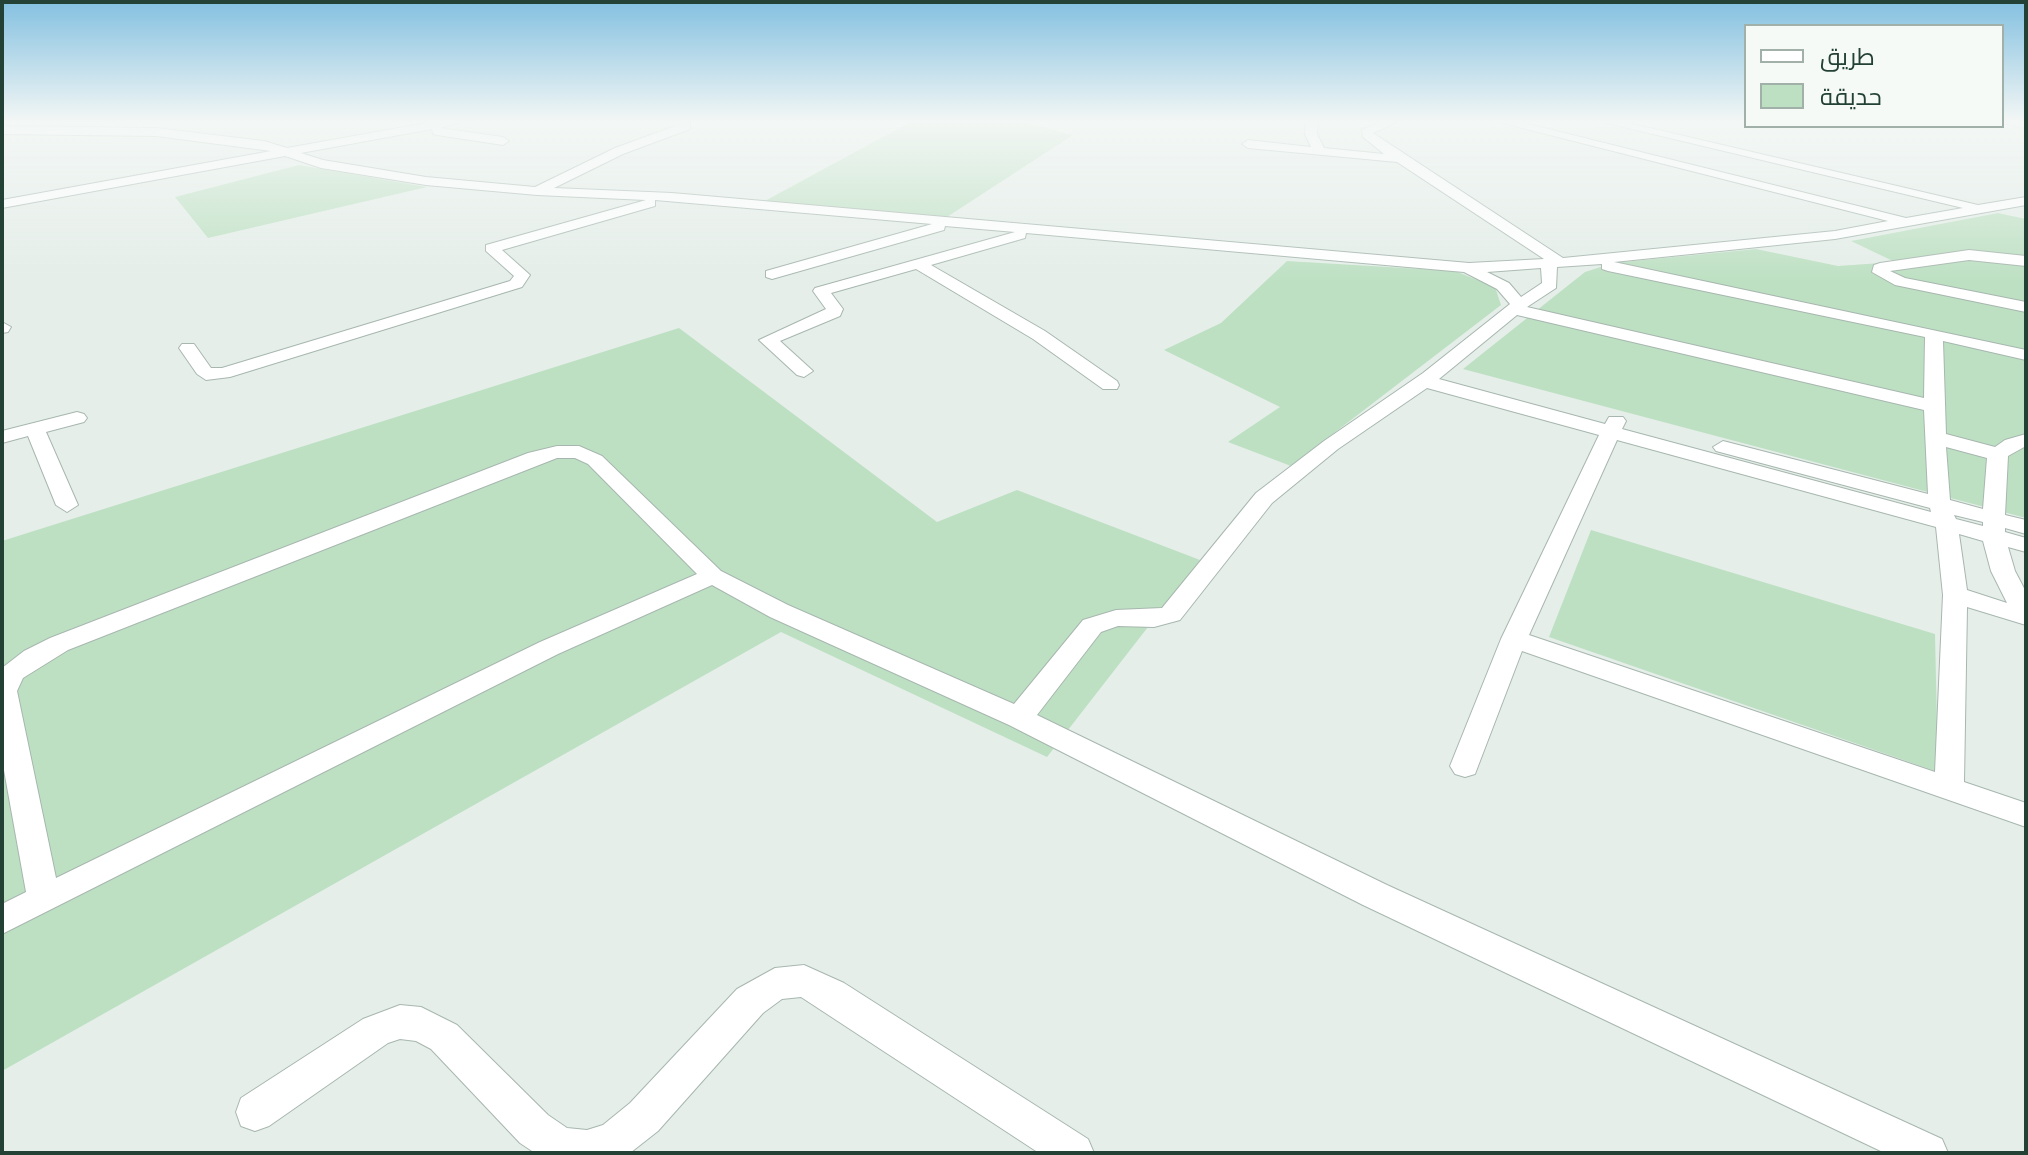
<!DOCTYPE html>
<html>
<head>
<meta charset="utf-8">
<style>
	body { margin:0 }
	#map { position:relative; width:2028px; height:1155px; overflow:hidden; background:#e5eee9; font-family:"Noto Sans",Cairo,sans-serif }
	canvas { display:block }
	.frame { position:absolute; inset:0; border:4px solid #234135; pointer-events:none }
	.legend { position:absolute; left:1744px; top:24px; width:260px; height:104px; box-sizing:border-box; background:#f5faf7; border:2px solid #a1b0a9; margin:0; padding:10px 14px; list-style:none; font-size:24px; color:#234135 }
	.legend li { display:flex; align-items:center; gap:16px; height:40px }
	.legend b { width:40px; border:2px solid #a1b0a9 }
</style>
</head>
<body>
<div id="map">
<canvas width="2028" height="1155"></canvas>
<div class="frame"></div>
<ul class="legend">
<li><b style="height:10px;background:#fff"></b>طريق</li>
<li><b style="height:22px;background:#bde0c2"></b>حديقة</li>
</ul>
</div>
<script>
const c = document.querySelector('canvas').getContext('2d');
c.lineJoin = 'round';
function fill(path, color) { c.fillStyle = color; c.fill(path, 'evenodd'); }
const shape = rows => new Path2D(rows.map(r => 'M' + r).join(''));
function trace(path, color, width, dash) { c.strokeStyle = color; c.lineWidth = width; c.lineCap = dash ? 'butt' : 'round'; c.setLineDash(dash || []); c.stroke(path); }
const green = shape([
	[914,120,1016,120,1073,135,947,217,763,202],
	[299,165,427,187,208,238,175,197],
	[1998,213,2026,219,2026,518,1463,369,1585,272,1613,263,1756,249,1838,266,1895,262,1851,241],
	[1287,261,1455,271,1495,287,1501,305,1291,466,1228,442,1280,407,1164,350,1221,323],
	[679,328,937,522,1017,490,1200,560,1047,757,781,632,2,1071,2,541],
	[1591,530,1935,634,1938,772,1549,637]
]);
const street = shape([
	[443,120,469,120,440,128,503,137,509,141,503,145,437,135,433,134,432,129,301,153,323,160,426,177,535,187,615,148,686,122,690,123,690,129,623,154,554,188,672,193,1469,263,1544,259,1397,162,1248,148,1242,144,1248,140,1311,147,1305,134,1306,120,1318,120,1317,134,1324,148,1384,154,1363,137,1362,130,1385,120,1402,120,1373,133,1563,258,1835,231,1888,221,1491,120,1512,120,1906,218,1963,208,1594,120,1616,120,1978,205,2026,197,2026,205,1835,239,1614,262,2026,350,2026,360,1943,341,1946,434,1995,447,2005,440,2026,434,2026,446,2008,456,2005,515,2026,520,2026,534,2005,528,2005,532,2026,538,2026,552,2008,547,2015,571,2026,592,2026,625,1967,607,1964,782,2026,803,2026,827,1522,651,1475,774,1465,777,1455,774,1450,766,1501,639,1599,435,1427,388,1338,449,1272,503,1180,620,1154,627,1118,626,1101,632,1037,715,1387,885,1942,1139,1948,1153,1885,1153,1363,905,1009,725,770,617,712,585,558,654,2,934,2,904,26,892,2,759,2,668,24,651,50,638,528,453,557,446,579,446,602,456,721,571,788,605,1014,704,1083,620,1116,610,1162,608,1256,493,1324,441,1423,373,1510,304,1497,289,1464,272,1026,233,1025,238,931,265,1045,331,1117,381,1119,385,1117,389,1103,389,1033,339,916,269,831,293,843,309,840,316,780,341,813,371,804,377,797,375,759,340,826,309,813,291,815,288,1015,232,945,226,944,230,772,279,766,277,766,271,932,224,655,200,655,206,502,250,530,275,522,287,230,377,206,380,197,374,179,348,182,344,194,344,211,368,222,368,510,281,514,276,486,251,486,245,646,200,537,195,426,185,321,168,285,156,2,208,2,200,271,151,156,136,2,134,2,126,156,128,264,141,287,148,443,120],
	[1602,264,1602,269,1608,271,1925,337,1924,398,1527,307,1556,288,1557,267,1602,264],
	[1541,268,1542,283,1521,297,1509,283,1487,272,1541,268],
	[1517,315,1924,410,1928,494,1723,441,1713,447,1716,451,1930,508,1931,512,1622,429,1626,421,1623,417,1609,417,1605,424,1439,379,1517,315],
	[1617,440,1936,527,1943,595,1935,772,1529,635,1617,440],
	[1946,447,1987,458,1983,509,1950,500,1946,447],
	[557,458,575,458,588,464,697,574,540,642,56,878,17,691,23,678,68,650,557,458],
	[1954,515,1983,522,1983,526,1956,519,1954,515],
	[1959,534,1983,541,1991,571,2007,603,1967,590,1959,534],
	[2002,120,2026,120,2026,128,2002,123,2002,120],
	[1969,250,2026,256,2026,266,1969,260,1890,271,1905,278,2026,302,2026,312,1895,285,1872,272,1874,265,1880,263,1969,250],
	[2,322,11,327,8,332,2,333,2,322],
	[77,412,84,414,87,418,84,422,46,432,78,505,67,512,56,505,28,436,2,443,2,431,77,412],
	[804,965,844,983,1088,1139,1094,1153,1039,1153,801,997,782,999,763,1013,658,1131,630,1153,535,1153,520,1143,431,1049,416,1041,400,1039,388,1043,269,1126,255,1131,241,1126,236,1112,241,1098,363,1019,400,1005,421,1007,457,1025,548,1115,567,1128,587,1130,603,1125,630,1103,737,989,775,968,804,965]
]);
fill(green, '#bde0c2');
trace(street, '#a7b7af', 2);
fill(street, '#fff');
const sky = c.createLinearGradient(0, 0, 0, 282);
sky.addColorStop(0, '#83c0e0');
sky.addColorStop(0.43, '#f3f7f5');
sky.addColorStop(1, '#f3f7f500');
c.fillStyle = sky;
c.fillRect(0, 0, 2028, 282);
</script>
</body>
</html>
